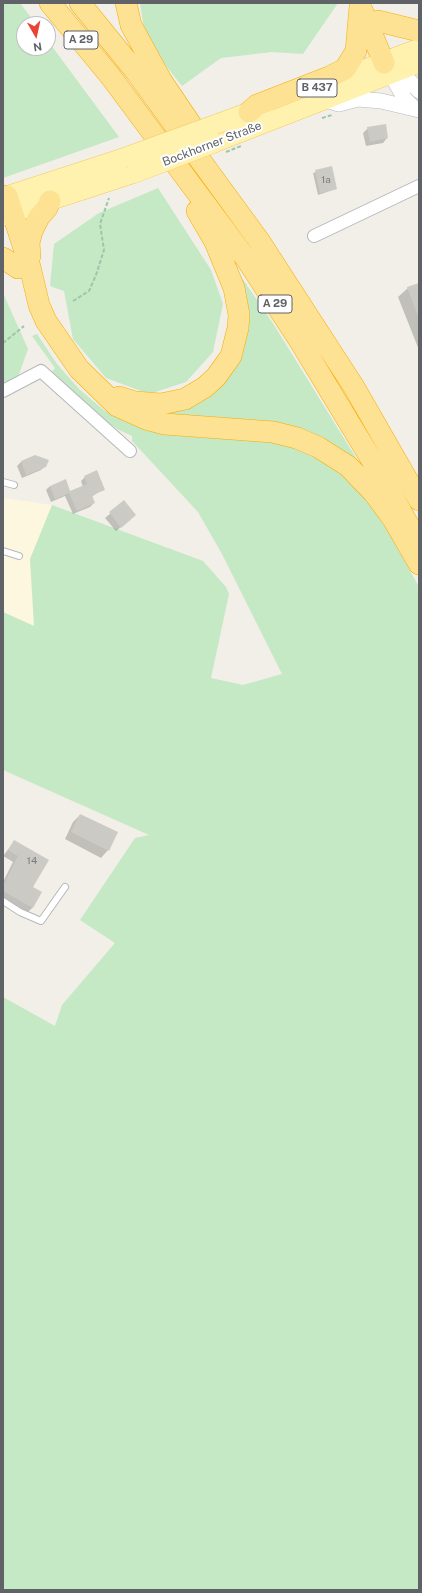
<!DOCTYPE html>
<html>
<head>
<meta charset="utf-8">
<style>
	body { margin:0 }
	#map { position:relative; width:422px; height:1593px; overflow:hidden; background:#f1efe8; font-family:"Public Sans",sans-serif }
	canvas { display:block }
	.frame { position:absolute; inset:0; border:4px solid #5f6368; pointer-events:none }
	.north { position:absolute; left:16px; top:16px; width:40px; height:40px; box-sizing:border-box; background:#fff; border:1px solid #bfc1c3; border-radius:50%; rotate:171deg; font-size:11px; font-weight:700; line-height:16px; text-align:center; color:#5f6368 }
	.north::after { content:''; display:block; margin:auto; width:14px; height:18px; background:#ea4335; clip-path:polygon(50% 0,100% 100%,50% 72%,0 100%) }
</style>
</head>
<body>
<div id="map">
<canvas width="422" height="1593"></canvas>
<div class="frame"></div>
<div class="north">N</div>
</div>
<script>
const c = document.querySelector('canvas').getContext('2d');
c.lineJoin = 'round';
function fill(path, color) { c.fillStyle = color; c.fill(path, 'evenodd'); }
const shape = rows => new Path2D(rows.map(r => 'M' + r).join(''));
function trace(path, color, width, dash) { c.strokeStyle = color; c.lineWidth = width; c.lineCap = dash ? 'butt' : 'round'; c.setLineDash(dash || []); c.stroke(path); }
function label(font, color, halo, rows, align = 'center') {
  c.font = font + ' "Public Sans",sans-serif'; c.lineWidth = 4; c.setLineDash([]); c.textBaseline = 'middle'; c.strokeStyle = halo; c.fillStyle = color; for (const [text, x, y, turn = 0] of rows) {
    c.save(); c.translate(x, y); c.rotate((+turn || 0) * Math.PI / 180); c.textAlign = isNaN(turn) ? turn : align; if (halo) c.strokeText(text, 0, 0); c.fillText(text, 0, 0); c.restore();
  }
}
const commercial = shape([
	[3,498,52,505,30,560,34,626,3,612]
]);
const green = shape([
	[3,3,20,3,36,24,24,24,24,48,48,48,48,41,119,137,3,178],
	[140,3,338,3,303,54,272,52,221,58,182,86,146,41],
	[158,188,211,270,223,304,213,352,186,382,149,394,106,378,73,339,64,291,50,286,54,244,99,213],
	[227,256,274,325,366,474,340,456,182,422,153,409,233,361],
	[3,293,28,349,18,377,3,385],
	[37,334,57,364,79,389,105,411,136,426,159,433,193,437,267,441,290,446,320,459,347,478,368,501,388,531,419,587,419,1590,3,1590,3,997,55,1026,62,1005,115,943,80,920,135,838,149,835,3,770,3,612,34,626,30,559,52,505,203,561,226,587,229,594,211,678,243,685,282,674,222,554,198,512,132,441,132,436,119,430,97,416,51,373,55,368,32,336]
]);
const shadow = shape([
	[368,128,387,138,383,143,366,146,363,133],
	[331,168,336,189,318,195,313,173],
	[419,284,419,350,398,297,408,288],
	[35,456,45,466,41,470,22,478,17,466,21,462],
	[85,477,104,489,91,497,94,503,90,507,73,514,65,496,51,502,46,490,50,486,70,492,83,487,81,481],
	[124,502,130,520,116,531,105,518],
	[80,815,108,850,101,858,65,839,73,822],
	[14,842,32,887,41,893,32,908,27,913,3,900,3,882,13,862,3,856]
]);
const building = shape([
	[386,124,388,138,370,142,367,127],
	[332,166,337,189,320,193,315,170],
	[419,283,419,316,418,316,407,287],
	[35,455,49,460,46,467,26,475,21,461],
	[97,470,105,490,92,495,95,503,77,511,69,493,55,499,50,486,66,479,70,491,87,484,84,476],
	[124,500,136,515,121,528,109,512],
	[80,814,118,832,109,851,71,832],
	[14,840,49,860,33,887,42,892,33,908,3,891,3,886,18,856,8,850]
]);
const path = shape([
	[322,118,332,115],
	[73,301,89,291,96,275,104,250,100,224,109,198],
	[3,343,24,326]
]);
const service = shape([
	[3,482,14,485],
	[3,551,19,556],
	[3,901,20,912,41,921,65,887]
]);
const minor = shape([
	[314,236,419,186],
	[3,391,41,371,130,451]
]);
const tertiary = shape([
	[399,60,407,78,419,91],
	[386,66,405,99,415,109],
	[326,100,339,104,358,99,381,101,419,110]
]);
const primary = shape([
	[331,82,419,48],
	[225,121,263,107],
	[214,143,419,63],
	[3,197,123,158],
	[3,216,135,173]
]);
const motorway = shape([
	[50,3,111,77,247,260,301,343,382,477,419,544],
	[80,3,136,72,260,242,354,387,419,500],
	[126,3,131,25,161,80,192,126],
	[362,10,384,63],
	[378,21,419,31],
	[249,112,257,105,329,77,345,69,356,51,360,6],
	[7,196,30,267,39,305,46,321,79,369,117,406,146,419,165,424,273,432,297,438,318,447,348,466,374,493,393,519,419,564],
	[30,256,29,243,32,231,39,217,47,208,50,201],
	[3,258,18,268],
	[119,397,135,402,161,404,185,399,205,387,216,377,231,356,238,328,239,315,234,288,215,242,197,211]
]);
const pathBridge = shape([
	[226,152,241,146]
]);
const primaryBridge = shape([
	[123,158,225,121],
	[135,173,214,143]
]);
const numberNames = [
	["1a",326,180],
	["14",32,861]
];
const shields = [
	[81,40,34],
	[317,88,40],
	[275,304,34]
];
const shieldNames = [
	["A 29",81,40],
	["B 437",317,88],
	["A 29",275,304]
];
const streetNames = [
	["Bockhorner Straße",212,144,-21]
];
fill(commercial, '#fef7e0');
fill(green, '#c5e8c5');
fill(shadow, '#0003');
fill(building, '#cccac5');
trace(service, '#b5b8bc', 8);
trace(minor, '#b5b8bc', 14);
trace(tertiary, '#b5b8bc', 16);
trace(primary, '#f2c960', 20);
trace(motorway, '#f9ab00', 22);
trace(path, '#9cc7a9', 2, [4, 2]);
trace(service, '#fff', 6);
trace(minor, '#fff', 12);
trace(tertiary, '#fff', 15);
trace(primary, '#fff2af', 19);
trace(motorway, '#fde293', 21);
trace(primaryBridge, '#f2c960', 20, []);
trace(pathBridge, '#9cc7a9', 2, [4, 2]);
trace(primaryBridge, '#fff2af', 19);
label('10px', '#7a7d7f', null, numberNames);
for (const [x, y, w] of shields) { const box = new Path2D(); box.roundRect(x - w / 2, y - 9, w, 18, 3); c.fillStyle = '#fff'; c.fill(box); trace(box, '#5f6368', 1); }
label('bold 11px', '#5f6368', null, shieldNames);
label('12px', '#5f6368', '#fff', streetNames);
</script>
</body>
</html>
